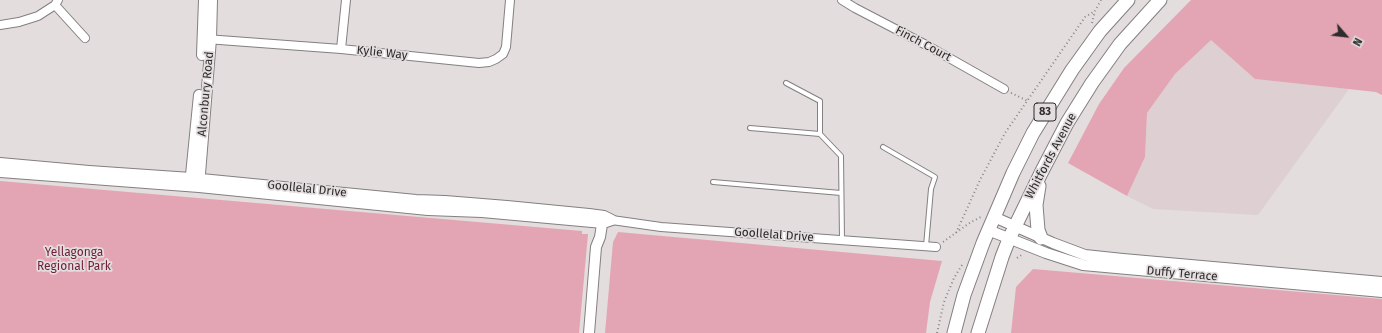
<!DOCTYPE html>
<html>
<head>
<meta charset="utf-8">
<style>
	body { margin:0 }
	#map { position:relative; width:1382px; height:333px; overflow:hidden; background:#e3ddde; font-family:"Fira Sans",sans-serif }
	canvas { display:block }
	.north { position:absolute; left:1326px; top:16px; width:40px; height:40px; -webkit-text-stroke:3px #e3ddde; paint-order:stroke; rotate:118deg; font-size:11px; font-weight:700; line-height:16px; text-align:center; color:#2d2b2c }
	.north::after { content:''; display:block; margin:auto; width:14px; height:18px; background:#2d2b2c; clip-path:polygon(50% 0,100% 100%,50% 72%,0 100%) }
</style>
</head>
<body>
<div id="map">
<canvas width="1382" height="333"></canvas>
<div class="north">N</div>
</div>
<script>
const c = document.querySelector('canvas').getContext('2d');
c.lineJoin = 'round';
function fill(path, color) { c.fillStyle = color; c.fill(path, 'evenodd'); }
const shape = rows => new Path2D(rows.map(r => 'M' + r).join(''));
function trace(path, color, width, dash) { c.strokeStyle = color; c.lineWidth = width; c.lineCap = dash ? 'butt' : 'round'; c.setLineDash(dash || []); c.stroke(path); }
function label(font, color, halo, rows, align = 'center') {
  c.font = font + ' "Fira Sans",sans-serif'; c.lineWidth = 3.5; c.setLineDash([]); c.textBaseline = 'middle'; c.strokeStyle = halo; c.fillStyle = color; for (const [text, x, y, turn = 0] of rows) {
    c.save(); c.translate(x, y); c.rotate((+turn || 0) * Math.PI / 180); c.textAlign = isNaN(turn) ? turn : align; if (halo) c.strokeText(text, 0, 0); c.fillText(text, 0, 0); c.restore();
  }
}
const built = shape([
	[1211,39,1255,79,1349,89,1258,215,1153,209,1127,196,1145,157,1147,113,1175,74]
]);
const green = shape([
	[1191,0,1382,0,1382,95,1376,92,1255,79,1211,40,1175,74,1147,113,1145,157,1127,196,1068,163,1099,104,1124,68],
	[0,181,582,231,582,234,588,234,579,333,0,333],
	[618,232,942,261,930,302,926,333,605,333,613,242],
	[1033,269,1382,299,1382,333,1011,333,1016,287]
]);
const path = shape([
	[1092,23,1095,11,1101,0],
	[1011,93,1028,101],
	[956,233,980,180,1005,133,1085,17,1095,11],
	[943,242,971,222,981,217],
	[1017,258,1023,254],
	[937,333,944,302,954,278,962,265]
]);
const service = shape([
	[786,83,820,101,820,134],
	[750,128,820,134,841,156,842,240],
	[883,147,935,177,931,189,926,246],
	[713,182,841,193]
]);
const minor = shape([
	[842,0,855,8,928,46,1004,89],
	[55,5,85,38],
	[0,25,19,22,38,16,55,5,58,0],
	[206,39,341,49,479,63,489,62,496,59,503,54,506,47,510,0],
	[341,49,346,0],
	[612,220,661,227,936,247]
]);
const tertiary = shape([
	[202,55,204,0],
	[0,163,89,171,191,178,416,200,445,201,507,206,589,214,604,216,612,220],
	[0,172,199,187,428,210,482,212,603,223,612,220],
	[190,185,199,95],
	[199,186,211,39,212,0],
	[994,217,1053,243,1085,255,1123,259,1382,282],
	[988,230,1046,253,1083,265,1382,292],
	[589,333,596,247,600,237,603,218]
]);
const primary = shape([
	[1039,186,1036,205,1038,230,1041,238],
	[954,333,964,295,983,243,1013,173,1033,133,1072,70,1100,31,1128,0],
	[978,333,1002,257,1009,239,1041,173,1067,123,1092,83,1120,44,1160,0]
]);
const shields = [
	[1045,112,22]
];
const shieldNames = [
	["83",1045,112]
];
const streetNames = [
	["Finch Court",923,44,28],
	["Kylie Way",382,53,6],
	["Alconbury Road",206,94,-85],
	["Whitfords Avenue",1051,156,-62],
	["Goollelal Drive",307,189,6],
	["Goollelal Drive",774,235,4],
	["Duffy Terrace",1182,274,5]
];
const parkNames = [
	["Yellagonga",74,253],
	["Regional Park",74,267]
];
fill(built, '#ddcfd2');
fill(green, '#e3a5b3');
trace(service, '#847f80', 6);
trace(minor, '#847f80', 10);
trace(tertiary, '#847f80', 12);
trace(primary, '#847f80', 15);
trace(path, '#8a8687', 2, [1, 3]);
trace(service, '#fff', 4);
trace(minor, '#fff', 8);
trace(tertiary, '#fff', 10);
trace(primary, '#fff', 13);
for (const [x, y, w] of shields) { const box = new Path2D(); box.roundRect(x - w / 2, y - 9, w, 18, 3); c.fillStyle = '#e3ddde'; c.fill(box); trace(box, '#2d2b2c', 1); }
label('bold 11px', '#2d2b2c', null, shieldNames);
label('12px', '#2d2b2c', '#e3ddde', streetNames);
label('12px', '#701f3a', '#e3ddde', parkNames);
</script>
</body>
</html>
